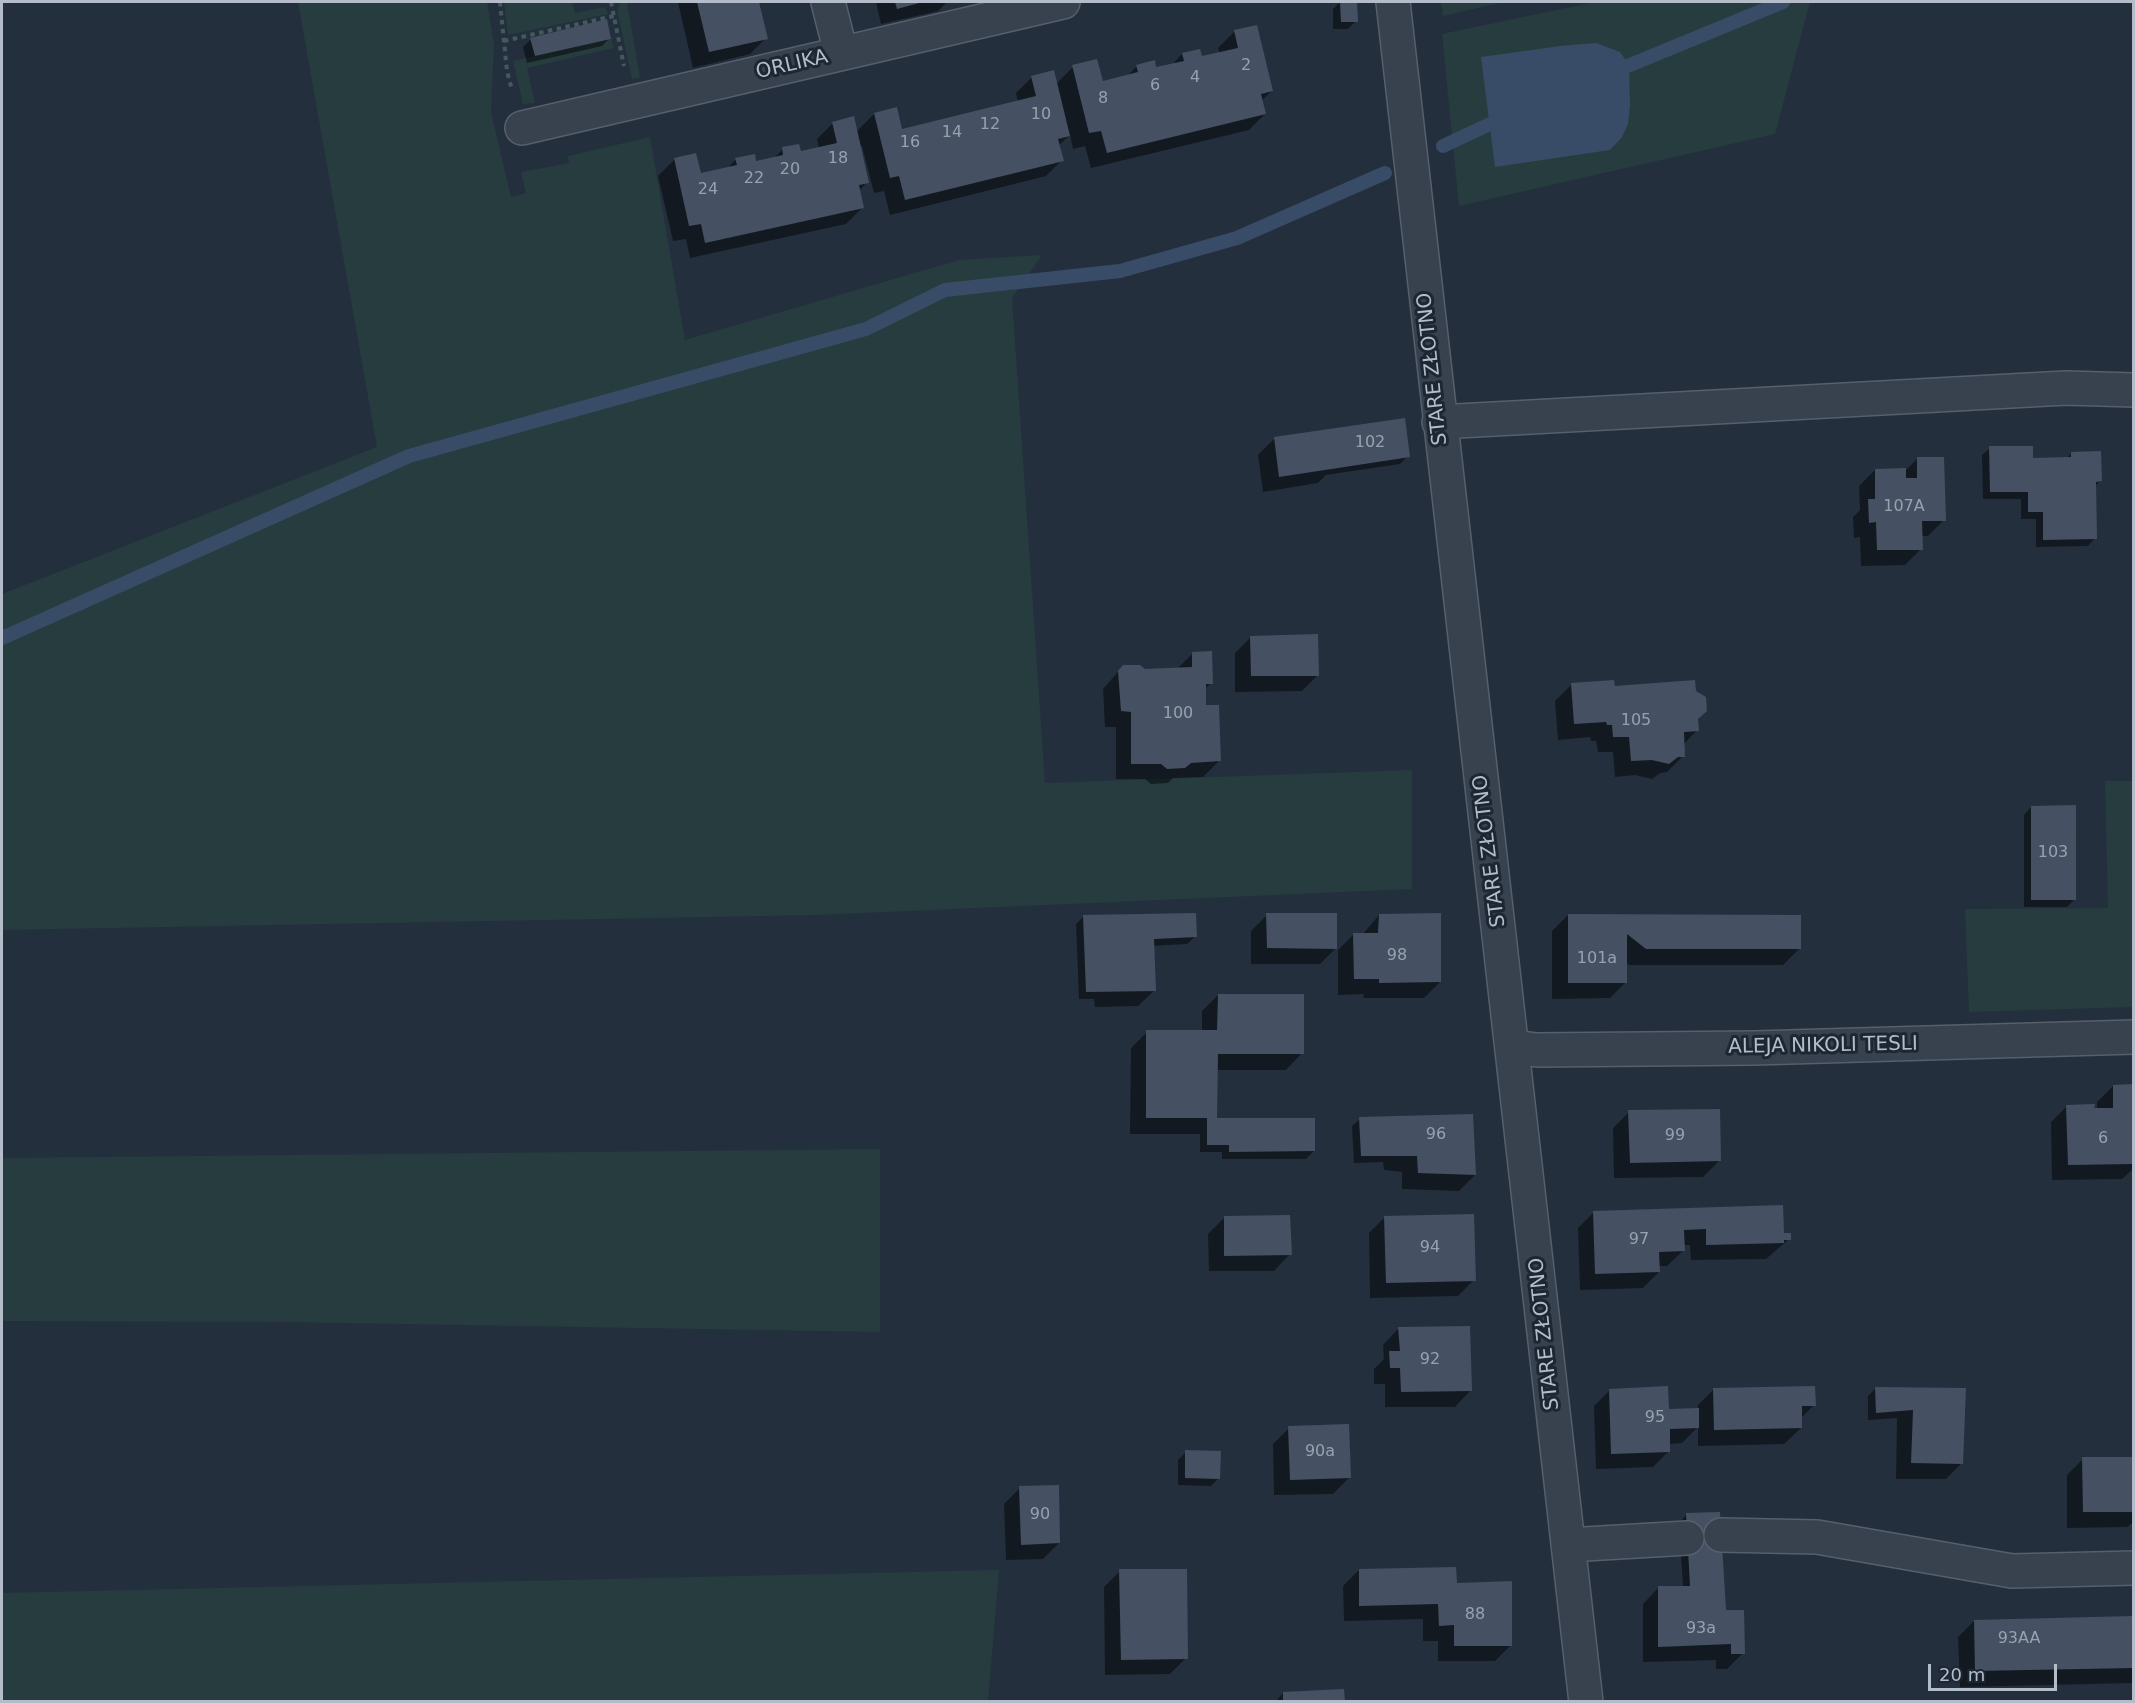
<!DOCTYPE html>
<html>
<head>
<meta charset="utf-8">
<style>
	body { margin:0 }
	#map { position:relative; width:2135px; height:1703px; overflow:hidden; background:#242f3e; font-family:"DejaVu Sans",sans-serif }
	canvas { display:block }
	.frame { position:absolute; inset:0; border:3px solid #b4bcc9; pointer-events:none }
	.scale { position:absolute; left:1928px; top:1664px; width:129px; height:27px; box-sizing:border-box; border:3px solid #b4bcc9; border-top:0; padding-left:8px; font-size:18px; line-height:21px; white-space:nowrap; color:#b4bcc9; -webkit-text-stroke:4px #1d2633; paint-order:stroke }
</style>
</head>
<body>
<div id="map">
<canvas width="2135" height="1703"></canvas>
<div class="frame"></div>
<div class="scale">20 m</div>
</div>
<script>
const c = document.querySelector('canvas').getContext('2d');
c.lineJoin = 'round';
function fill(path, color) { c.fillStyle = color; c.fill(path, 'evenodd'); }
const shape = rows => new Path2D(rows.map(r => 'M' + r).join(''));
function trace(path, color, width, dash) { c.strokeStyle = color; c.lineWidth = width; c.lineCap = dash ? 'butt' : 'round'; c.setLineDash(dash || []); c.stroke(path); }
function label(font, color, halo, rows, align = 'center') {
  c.font = font + ' "DejaVu Sans",sans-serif'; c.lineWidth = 6; c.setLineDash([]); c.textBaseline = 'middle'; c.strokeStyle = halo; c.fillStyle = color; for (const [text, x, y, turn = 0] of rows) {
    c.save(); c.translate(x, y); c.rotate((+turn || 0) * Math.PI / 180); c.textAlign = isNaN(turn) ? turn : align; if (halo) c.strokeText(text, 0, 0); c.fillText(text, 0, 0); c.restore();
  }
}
const green = shape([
	[298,2,487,2,494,44,491,112,511,197,526,193,521,172,569,163,568,156,650,137,685,340,959,260,1042,255,1012,298,1045,783,1412,770,1412,889,816,915,2,930,2,594,377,447],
	[504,2,572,2,575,13,605,7,608,14,508,35],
	[620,2,627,2,640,78,632,79,617,10],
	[1441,2,1504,2,1443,16],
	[1595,2,1810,2,1775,134,1459,206,1442,34],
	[611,39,614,48,527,68,535,103,523,104,513,61],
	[2105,781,2133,781,2133,1007,1969,1012,1965,909,2108,908],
	[880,1149,880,1332,285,1322,2,1321,2,1158],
	[999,1570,988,1701,2,1701,2,1593]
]);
const water = shape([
	[1596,43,1620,52,1629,65,1630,106,1628,124,1622,137,1610,150,1495,167,1481,57,1560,46]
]);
const shadow = shape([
	[678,2,758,2,766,38,750,54,693,68],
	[876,2,947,2,938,11,881,24],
	[1340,2,1355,2,1356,21,1348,29,1333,29,1333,9],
	[1234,32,1272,91,1261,101,1265,114,1249,130,1091,168,1085,146,1073,149,1070,135,1058,146,1062,160,1046,176,890,215,884,191,874,193,862,146,860,146,867,182,859,191,862,208,846,224,690,258,686,239,673,241,658,176,675,159,700,175,727,169,736,159,755,162,773,159,783,149,800,153,819,149,817,139,833,123,856,132,874,114,901,131,1018,102,1016,93,1032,77,1056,84,1073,67,1102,83,1126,77,1137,66,1155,69,1171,66,1182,54,1201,58,1220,54,1218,48],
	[610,38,602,46,527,63,523,47,531,39],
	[1274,439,1408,456,1400,464,1326,475,1318,483,1263,492,1258,455],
	[1990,448,2032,460,2066,459,2071,453,2100,481,2095,486,2095,538,2088,546,2036,547,2036,519,2021,519,2021,499,1983,499,1982,455],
	[1917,459,1944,520,1928,536,1921,536,1921,549,1905,565,1861,566,1860,537,1854,538,1853,517,1860,510,1859,486,1875,470,1904,472],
	[1251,637,1318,675,1302,691,1235,692,1235,653],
	[1192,654,1211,683,1204,690,1205,707,1219,761,1203,777,1173,778,1168,783,1151,784,1145,779,1116,779,1116,727,1105,727,1103,689,1123,666,1144,670,1177,669],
	[1571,685,1695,692,1697,730,1683,745,1683,756,1667,772,1660,773,1652,779,1635,775,1615,777,1613,752,1598,752,1596,741,1591,741,1590,737,1558,740,1555,701],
	[2031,807,2075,899,2067,907,2024,907,2024,815],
	[1267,915,1336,948,1320,964,1251,964,1251,931],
	[1379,915,1440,982,1424,998,1363,998,1364,994,1338,995,1338,950,1354,934,1363,934],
	[1568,915,1799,949,1783,965,1629,965,1626,962,1626,982,1610,998,1552,999,1552,931],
	[1084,916,1195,937,1187,944,1152,946,1155,990,1138,1006,1095,1007,1094,999,1079,999,1076,924],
	[1218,995,1302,1053,1286,1070,1216,1070,1215,1119,1314,1151,1306,1159,1222,1159,1222,1152,1200,1152,1200,1134,1130,1134,1131,1048,1147,1032,1202,1032,1202,1011],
	[2113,1086,2134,1086,2134,1168,2122,1179,2052,1180,2051,1122,2067,1106,2097,1110,2097,1102],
	[1629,1112,1719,1161,1703,1177,1614,1178,1613,1128],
	[1360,1119,1475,1175,1459,1191,1402,1189,1402,1172,1384,1170,1383,1162,1354,1163,1352,1126],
	[1594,1212,1782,1235,1789,1239,1766,1259,1691,1260,1690,1245,1683,1245,1684,1250,1667,1266,1658,1266,1659,1272,1643,1288,1580,1290,1578,1228],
	[1225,1217,1290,1254,1274,1271,1209,1271,1208,1234],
	[1385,1217,1474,1280,1458,1296,1370,1298,1369,1233],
	[1399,1328,1471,1390,1455,1407,1385,1407,1385,1384,1374,1384,1374,1369,1384,1359,1383,1345],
	[1876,1388,1964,1390,1962,1463,1946,1479,1896,1479,1897,1418,1868,1420,1868,1396],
	[1714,1389,1814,1405,1800,1419,1801,1428,1784,1444,1698,1446,1698,1427,1682,1443,1669,1444,1669,1451,1653,1467,1596,1469,1594,1406,1610,1390,1668,1410,1698,1409,1698,1405],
	[1289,1428,1349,1478,1333,1494,1274,1495,1273,1444],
	[1186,1452,1219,1478,1211,1486,1178,1485,1178,1460],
	[2134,1458,2134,1522,2127,1527,2067,1528,2067,1475,2083,1459],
	[1020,1488,1059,1543,1043,1559,1006,1560,1004,1504],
	[1686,1515,1743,1653,1727,1669,1716,1669,1716,1660,1643,1662,1643,1604,1659,1587,1683,1586,1679,1523],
	[1359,1570,1455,1584,1511,1645,1495,1661,1438,1661,1438,1641,1423,1641,1423,1619,1344,1621,1343,1586],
	[1120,1571,1186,1658,1170,1674,1105,1675,1104,1587],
	[2134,1617,2134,1683,1960,1687,1958,1637,1974,1621],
	[1343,1691,1343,1702,1275,1702,1283,1693]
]);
const stream = shape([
	[1613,72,1783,2],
	[1443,146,1507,116],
	[2,638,409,456,866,329,945,290,1120,271,1237,238,1385,173]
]);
const building = shape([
	[697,2,759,2,768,39,709,52],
	[895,2,923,2,897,9],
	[1340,2,1357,2,1358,22,1341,22],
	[607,19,611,39,535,56,530,38],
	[1257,25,1273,91,1261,94,1266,114,1107,153,1101,131,1089,133,1072,65,1097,59,1103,81,1138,72,1136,65,1155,60,1156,67,1184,61,1182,53,1200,49,1202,56,1238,48,1234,30],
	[1054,70,1070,136,1058,139,1064,161,905,200,899,176,890,178,874,113,897,107,902,129,1036,96,1031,76],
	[854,116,869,183,859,185,864,208,705,243,701,224,689,226,674,158,696,153,701,173,737,165,735,158,755,154,756,161,783,155,782,147,799,144,801,151,837,143,832,122],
	[1405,418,1410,457,1279,477,1274,437],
	[1989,446,2033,446,2033,458,2071,457,2071,452,2101,451,2102,481,2096,482,2097,539,2043,540,2043,512,2028,512,2028,492,1990,492],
	[1917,457,1944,457,1946,521,1922,521,1923,550,1877,550,1876,522,1869,523,1868,499,1875,499,1875,469,1906,468,1906,478,1917,478],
	[1318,634,1319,676,1251,676,1250,636],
	[1212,651,1213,684,1206,684,1206,705,1219,705,1221,761,1191,763,1185,768,1167,769,1161,764,1131,764,1131,712,1121,711,1118,671,1123,665,1140,665,1145,669,1192,667,1192,652],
	[1614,680,1615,686,1695,680,1696,691,1706,697,1707,711,1698,719,1699,731,1684,732,1685,757,1678,757,1669,764,1652,760,1631,761,1629,737,1613,737,1612,725,1607,725,1606,722,1574,724,1571,683],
	[2076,805,2076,900,2031,900,2031,806],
	[1196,913,1197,937,1154,939,1156,991,1086,992,1083,915],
	[1266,913,1337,913,1337,949,1267,948],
	[1441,913,1441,982,1379,983,1379,979,1354,979,1353,933,1378,933,1379,914],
	[1568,914,1801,915,1801,949,1646,949,1627,934,1627,983,1568,983],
	[1218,994,1304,994,1304,1054,1218,1054,1217,1118,1315,1118,1315,1151,1229,1152,1229,1145,1207,1145,1207,1118,1146,1118,1146,1030,1217,1030],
	[2133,1084,2133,1164,2068,1165,2066,1105,2095,1104,2094,1108,2113,1108,2113,1085],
	[1720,1109,1721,1161,1630,1163,1628,1110],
	[1473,1114,1476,1175,1418,1173,1417,1156,1361,1156,1359,1117],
	[1783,1205,1784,1233,1791,1233,1791,1240,1784,1240,1784,1243,1706,1245,1706,1229,1684,1230,1685,1251,1659,1252,1660,1272,1595,1274,1593,1211],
	[1474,1214,1476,1281,1386,1283,1384,1216],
	[1290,1215,1292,1255,1224,1256,1224,1216],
	[1470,1326,1472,1391,1401,1392,1400,1368,1390,1368,1389,1351,1400,1351,1398,1327],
	[1668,1386,1669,1409,1699,1408,1699,1428,1670,1429,1670,1452,1611,1454,1609,1389],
	[1815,1386,1816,1406,1802,1406,1802,1428,1714,1430,1713,1388],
	[1875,1387,1966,1388,1963,1464,1911,1463,1913,1410,1876,1413],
	[1349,1424,1351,1478,1290,1480,1288,1426],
	[1185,1450,1221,1451,1220,1479,1185,1478],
	[2082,1457,2133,1457,2133,1512,2083,1512],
	[1059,1485,1060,1543,1021,1545,1019,1486],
	[1720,1512,1726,1610,1744,1610,1745,1654,1731,1654,1731,1644,1658,1647,1658,1586,1690,1586,1686,1513],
	[1456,1567,1457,1583,1512,1581,1512,1646,1454,1646,1454,1625,1439,1626,1438,1604,1359,1606,1359,1569],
	[1119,1569,1187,1569,1188,1659,1121,1660],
	[2133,1616,2133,1668,1975,1671,1974,1620],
	[1344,1689,1345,1701,1283,1701,1283,1692]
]);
const path = shape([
	[500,2,507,71,512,90],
	[611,2,624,66],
	[504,41,614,16]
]);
const minor = shape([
	[828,2,841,53],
	[1393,2,1586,1702],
	[522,128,1063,2],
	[1439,422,2066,388,2134,390],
	[1513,1047,1537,1050,1755,1048,2134,1037],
	[1721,1535,1817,1537,2012,1571,2134,1568],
	[1568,1545,1687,1538]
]);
const numberNames = [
	["2",1246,66],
	["4",1195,78],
	["6",1155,86],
	["8",1103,99],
	["10",1041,115],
	["12",990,125],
	["14",952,133],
	["16",910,143],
	["18",838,159],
	["20",790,170],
	["22",754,179],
	["24",708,190],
	["102",1370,443],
	["107A",1904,507],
	["100",1178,714],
	["105",1636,721],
	["103",2053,853],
	["98",1397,956],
	["101a",1597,959],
	["96",1436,1135],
	["99",1675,1136],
	["6",2103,1139],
	["97",1639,1240],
	["94",1430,1248],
	["92",1430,1360],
	["95",1655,1418],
	["90a",1320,1452],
	["90",1040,1515],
	["88",1475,1615],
	["93a",1701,1629],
	["93AA",2019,1639]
];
const streetNames = [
	["ORLIKA",792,65,-13],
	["STARE ZŁOTNO",1433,369,-96],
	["STARE ZŁOTNO",1490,851,-97],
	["ALEJA NIKOLI TESLI",1823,1046,-1],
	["STARE ZŁOTNO",1545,1334,-96]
];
fill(green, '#263c3f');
fill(water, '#394c67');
fill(shadow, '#0007');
trace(stream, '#394c67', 14);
fill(building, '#455162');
trace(minor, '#565f6c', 36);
trace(path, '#44595c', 4, [4.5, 4.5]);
trace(minor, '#38414e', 33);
label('16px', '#98a1af', null, numberNames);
label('20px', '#b4bcc9', '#1d2633', streetNames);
</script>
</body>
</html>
